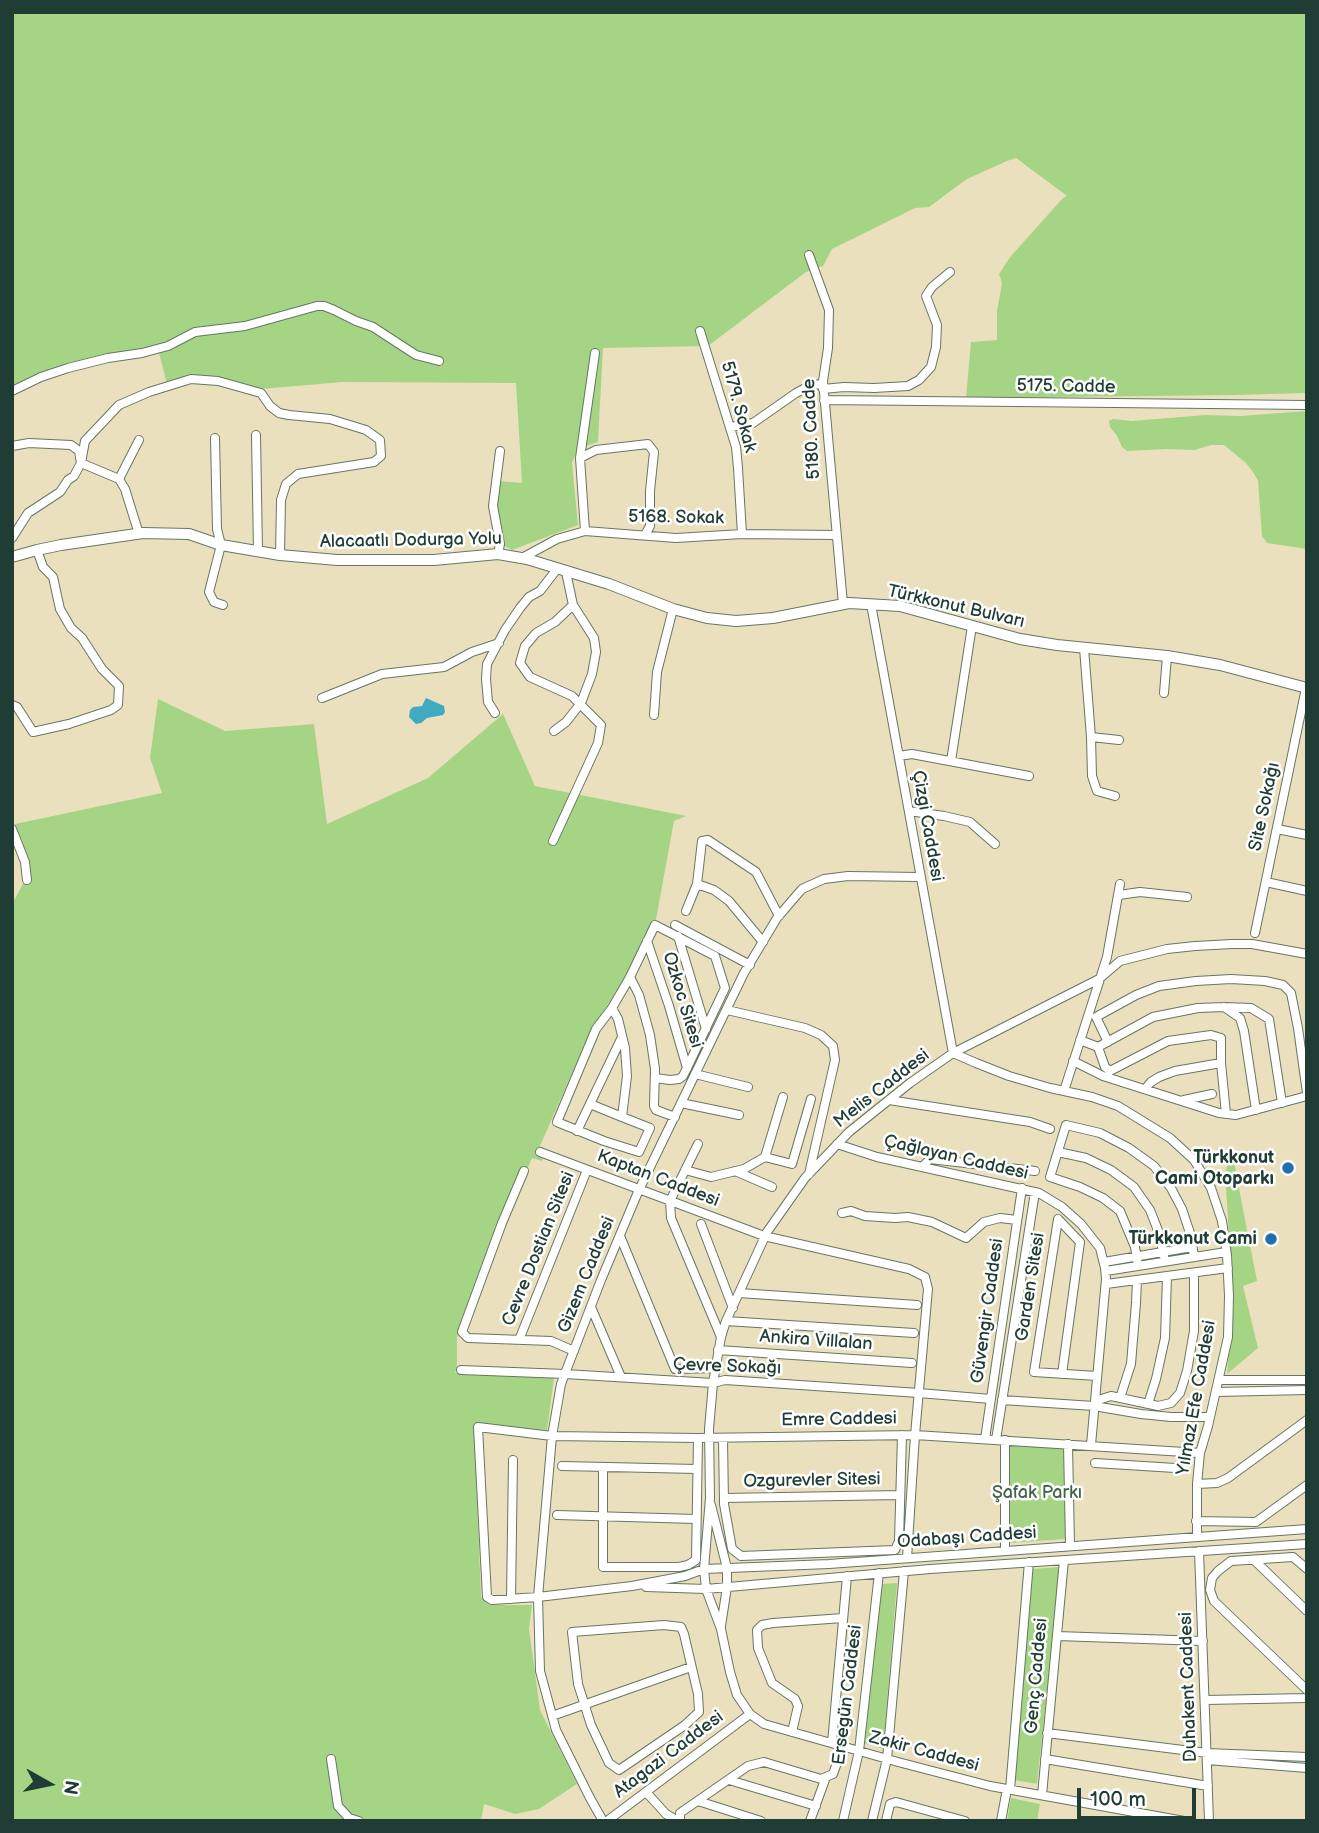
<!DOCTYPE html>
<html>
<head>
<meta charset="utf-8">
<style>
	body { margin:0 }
	#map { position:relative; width:1319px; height:1833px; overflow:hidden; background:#ebe0be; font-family:"Balsamiq Sans",sans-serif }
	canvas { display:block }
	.frame { position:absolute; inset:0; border:14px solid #1f3d34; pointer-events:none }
	.north { position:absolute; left:14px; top:1749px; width:70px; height:70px; -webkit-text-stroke:5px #fff; paint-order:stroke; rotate:99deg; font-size:19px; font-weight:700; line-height:28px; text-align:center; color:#1f3d34 }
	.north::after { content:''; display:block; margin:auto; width:24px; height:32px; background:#1f3d34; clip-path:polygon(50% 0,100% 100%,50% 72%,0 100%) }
	.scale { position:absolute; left:1077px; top:1788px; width:119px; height:32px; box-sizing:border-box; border:4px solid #1f3d34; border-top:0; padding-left:9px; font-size:21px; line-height:24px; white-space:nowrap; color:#1f3d34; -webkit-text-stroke:5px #fff; paint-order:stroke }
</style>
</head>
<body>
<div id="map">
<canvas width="1319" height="1833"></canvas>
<div class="frame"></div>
<div class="north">N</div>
<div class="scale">100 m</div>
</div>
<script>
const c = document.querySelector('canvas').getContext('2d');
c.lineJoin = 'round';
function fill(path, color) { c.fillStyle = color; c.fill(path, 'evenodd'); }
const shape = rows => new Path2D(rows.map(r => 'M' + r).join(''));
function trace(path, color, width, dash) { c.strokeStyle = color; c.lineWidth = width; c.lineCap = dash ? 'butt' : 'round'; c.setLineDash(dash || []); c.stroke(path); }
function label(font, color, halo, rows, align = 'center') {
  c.font = font + ' "Balsamiq Sans",sans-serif'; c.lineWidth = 5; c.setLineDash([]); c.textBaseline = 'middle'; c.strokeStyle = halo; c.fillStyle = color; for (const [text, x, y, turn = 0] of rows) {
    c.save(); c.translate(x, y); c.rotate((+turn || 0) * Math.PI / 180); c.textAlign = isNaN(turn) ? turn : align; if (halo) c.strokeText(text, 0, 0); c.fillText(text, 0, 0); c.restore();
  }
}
const green = shape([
	[12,12,1307,12,1307,393,1235,395,966,398,971,342,997,340,997,311,1002,283,999,274,1011,256,1063,198,1067,196,1016,158,1007,161,967,179,929,207,915,208,832,249,823,266,806,272,708,346,603,348,598,442,578,449,572,463,578,525,512,550,503,545,503,532,496,503,499,481,522,483,516,383,343,382,261,389,212,377,167,384,157,345,112,354,12,388],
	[1307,411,1307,549,1267,543,1262,536,1258,481,1253,472,1246,463,1224,445,1211,445,1195,450,1167,449,1127,451,1122,447,1117,436,1110,427,1109,421,1113,419,1132,421,1205,415,1240,416],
	[158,699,225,731,314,724,327,824,428,778,503,714,535,786,686,816,674,821,655,925,623,981,590,1032,540,1146,545,1149,542,1161,532,1158,457,1337,457,1368,455,1373,554,1378,547,1430,474,1425,481,1597,490,1605,532,1605,529,1629,540,1710,577,1784,539,1809,515,1814,484,1804,481,1821,12,1821,12,904,30,871,15,824,162,793,150,758],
	[1232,1152,1257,1281,1243,1286,1258,1348,1227,1374,1233,1298,1225,1172],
	[1009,1444,1066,1447,1065,1539,1009,1543],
	[1060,1567,1037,1784,1014,1780,1033,1569],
	[897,1583,883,1749,863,1743,881,1584],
	[1011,1798,1040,1804,1037,1821,1007,1821]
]);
const water = shape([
	[426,698,444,706,445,712,443,715,427,718,421,723,416,724,409,717,410,710,413,707,422,706]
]);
const minor = shape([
	[809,255,829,310,828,348,823,381,843,604],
	[700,331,736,447,738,468,742,534],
	[823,389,844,387,874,388,908,386,919,380,931,367,936,347,937,325,926,296,932,287,950,272],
	[12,391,41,377,68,368,108,358,142,353,168,346,195,332,245,326,317,306,324,306,334,310,356,321,373,327,416,355,439,361],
	[824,400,1307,405],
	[731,427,753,423,796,393,811,385,823,384],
	[256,435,258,551],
	[215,438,217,529,221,545,209,592,214,602,223,605],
	[12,446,29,443,71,445,79,451,81,463,119,479,125,489,139,534],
	[580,458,595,353],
	[119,479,139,440],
	[585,531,580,458,596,450,648,444,654,452,650,491,650,526,645,535],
	[12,538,28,513,60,492,68,480,74,476,81,463,85,441,119,405,149,392,191,379,218,381,261,393,270,406,279,413,289,415,330,419,366,430,380,440,381,456,374,462,298,474,286,484,281,500,280,555],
	[498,554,500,544,493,506,500,451],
	[522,558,557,539,585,531,676,538,742,534,836,535],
	[871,604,953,1053],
	[1084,648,1091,737,1119,740],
	[1164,693,1167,656],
	[322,698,382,674,444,667,472,652,499,643],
	[12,705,17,707,33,732,69,724,111,710,118,705,119,686,102,669,82,638,71,628,60,609,53,577,43,567,37,550],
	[495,713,488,702,486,679,487,664,505,630,520,608,529,597,540,591,557,569],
	[654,715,657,672,673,609],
	[554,731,566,722,581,703,592,674,596,652,594,638,573,605,566,572],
	[1091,737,1092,776,1097,791,1115,796],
	[899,756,912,754,1029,776],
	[951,761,972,626],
	[909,811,944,816,970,822,995,844],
	[12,829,25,862,27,880],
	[1277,829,1307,835],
	[553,841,598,743,601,725,572,696,530,677,520,663,525,646,536,633,555,622,573,605],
	[1266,882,1307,891],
	[697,884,714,890,729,901,763,942],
	[1119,895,1140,892,1187,897],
	[686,911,697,884,702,841,708,840,756,872,779,916],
	[675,925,750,965],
	[1255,933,1306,688],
	[678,936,706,1029],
	[647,941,669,1006,687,1068],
	[630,977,639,995,650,1035,655,1069,654,1106,656,1110,675,1117],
	[1224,1007,1240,1018,1244,1031,1256,1110],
	[612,1008,596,1029,557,1122,604,1141,639,1152,650,1128,622,1117,627,1076,625,1048,618,1019,612,1008,630,977,655,925,715,956,725,988,687,1068,683,1076,679,1079,670,1080,655,1078],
	[727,1010,805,1028,821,1035,833,1046,835,1060,809,1174],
	[1080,1040,1098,1047,1153,1017,1198,1008,1224,1007,1251,1008,1269,1019,1282,1103],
	[1108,1042,1096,1017,1136,995,1159,986,1196,981,1231,979,1265,981,1283,985,1291,993,1298,1028,1307,1093],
	[1098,1047,1105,1067,1110,1071,1168,1041,1211,1035,1221,1038,1221,1063,1175,1071,1159,1077,1151,1082,1145,1089],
	[953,1053,976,1063,1009,1076,1050,1088,1092,1097,1118,1106,1170,1138,1194,1160,1211,1188,1222,1221,1227,1255,1229,1296,1228,1337,1208,1426,1200,1453,1197,1484,1197,1537],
	[1073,1061,1103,1076,1219,1113,1236,1115,1307,1096],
	[1221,1063,1226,1114],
	[695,1074,748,1087],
	[1064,1091,1107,957,1120,884],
	[889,1100,1030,1122,1050,1129],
	[1184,1100,1212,1094],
	[681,1103,739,1115],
	[590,1104,622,1117],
	[577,1131,622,1037],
	[698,1144,670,1201,671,1218,721,1337],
	[837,1144,877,1157,1039,1193,1062,1207,1081,1224,1100,1248,1105,1268,1106,1279,1091,1445],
	[540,1152,764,1236,909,1269,925,1277,928,1289,915,1435,907,1558],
	[1058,1152,1086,1158,1111,1170,1134,1187,1150,1210,1159,1233,1165,1261],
	[765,1157,792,1164,811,1099],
	[922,1167,930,1159,1035,1171],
	[685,1170,711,1177,744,1169,765,1157,783,1097],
	[524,1171,502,1223,462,1332,468,1338,551,1341,574,1351],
	[735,1171,772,1187],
	[842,1213,851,1211,865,1216,895,1218,908,1217,932,1222,966,1238,984,1222,1000,1218,1017,1220],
	[701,1224,733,1308],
	[620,1236,675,1369,716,1368],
	[1104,1262,1192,1247],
	[1138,1266,1135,1247,1120,1211,1103,1198,1080,1187,1050,1177,1066,1125,1100,1133,1129,1148,1154,1166,1171,1188,1182,1209,1191,1236,1194,1257],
	[1106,1271,1226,1252],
	[1106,1284,1228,1268],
	[739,1293,917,1305],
	[591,1307,621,1377],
	[726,1321,914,1333],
	[519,1340,587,1170],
	[718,1350,912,1363],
	[461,1370,565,1374,713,1383,725,1380,919,1393,991,1399],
	[1062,1374,1080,1242,1058,1219,1034,1372,1097,1376],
	[1219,1380,1307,1380],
	[1216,1392,1307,1390],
	[1120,1398,1131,1364,1136,1303,1137,1280],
	[1002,1400,1094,1406,1141,1414,1171,1417,1210,1417],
	[1095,1401,1111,1396,1158,1406,1171,1403,1180,1393,1187,1371,1194,1331,1194,1273],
	[1148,1404,1156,1379,1165,1338,1167,1276],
	[723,1438,724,1504,732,1549,741,1556,895,1550,899,1541,902,1435],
	[985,1439,1022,1188],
	[996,1440,1035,1192],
	[1068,1444,1070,1546],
	[1200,1453,915,1435,698,1438,552,1436,478,1427,487,1597,492,1600,538,1597,632,1586,685,1576,704,1569,829,1564,1307,1529],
	[1095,1463,1175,1468],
	[562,1466,697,1469],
	[603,1467,603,1567,679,1567,688,1565,696,1560,698,1438],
	[1197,1484,1217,1483,1228,1478,1307,1420],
	[724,1498,900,1495],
	[711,1505,727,1568,727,1587,721,1626],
	[557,1515,696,1519],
	[1196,1521,1256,1522,1307,1485],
	[1005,1551,1005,1440],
	[1199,1551,1209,1821],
	[1254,1560,1307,1611],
	[1307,1569,1293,1557,1231,1561,1218,1571,1212,1578,1210,1590,1214,1601,1307,1690],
	[646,1587,706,1589,930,1569,1307,1544],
	[511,1599,513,1460],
	[664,1625,681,1627,684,1634,698,1694,699,1712,685,1725,619,1770,609,1763,591,1725,578,1684,572,1632,664,1625],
	[1057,1636,1203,1641],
	[1205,1700,1307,1698],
	[552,1716,691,1667],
	[792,1732,798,1706,795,1699,772,1683,758,1648,757,1630,762,1625,773,1623,843,1618],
	[1047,1733,1207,1753,1307,1757],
	[832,1743,847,1576],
	[331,1759,338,1806,349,1818,359,1821],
	[1045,1759,1208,1786],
	[1207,1760,1307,1768],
	[729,1780,816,1806],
	[1010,1790,1029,1562],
	[646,1792,666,1814,678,1821],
	[1042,1795,1064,1560],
	[698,1801,761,1821],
	[603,1821,590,1798,556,1730,540,1671,538,1597,552,1436,561,1384,601,1280,638,1192,744,973,777,918,802,889,824,879,848,876,920,877],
	[607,1821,750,1714],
	[680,1821,680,1813,748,1766,764,1762,821,1779,833,1774,843,1746],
	[810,1821,826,1777],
	[843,1821,859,1751,879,1573],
	[872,1821,887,1759,904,1571],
	[886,1821,890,1804,896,1802,965,1821],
	[1001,1821,1007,1789],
	[1184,1821,990,1786,898,1762,764,1724,750,1714,737,1695,730,1672,721,1629,706,1589,704,1569,710,1498,709,1429,713,1383,721,1337,726,1321,767,1232,805,1178,849,1132,910,1083,953,1053,1099,979,1120,961,1167,949,1195,946,1232,944,1252,944,1307,954]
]);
const tertiary = shape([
	[12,557,37,550,61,545,143,533,189,534,221,545,280,555,337,560,434,560,498,554,527,559,609,584,673,609,707,618,736,621,773,618,849,603,900,606,1020,639,1057,645,1167,656,1220,665,1307,688]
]);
const markers = [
	[1288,1168,7,"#1f6fb2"],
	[1271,1239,7,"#1f6fb2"]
];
const streetNames = [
	["5175. Cadde",1066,387,1],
	["5179. Sokak",738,407,75],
	["5180. Cadde",812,429,-93],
	["5168. Sokak",676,518,1],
	["Alacaatlı Dodurga Yolu",411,541,-1],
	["Türkkonut Bulvarı",956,607,13],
	["Site Sokağı",1265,807,-78],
	["Çizgi Caddesi",927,826,80],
	["Ozkoc Sitesi",682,1000,73],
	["Melis Caddesi",882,1089,-38],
	["Çağlayan Caddesi",956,1158,13],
	["Kaptan Caddesi",658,1179,21],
	["Cevre Dostian Sitesi",539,1249,-68],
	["Gizem Caddesi",587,1275,-68],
	["Garden Sitesi",1031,1287,-81],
	["Güvengir Caddesi",988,1311,-82],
	["Ankira Villalan",816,1341,4],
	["Çevre Sokağı",727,1367,2],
	["Yılmaz Efe Caddesi",1197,1398,-80],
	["Emre Caddesi",839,1420,-1],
	["Ozgurevler Sitesi",812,1481,-1],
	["Odabaşı Caddesi",967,1538,-4],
	["Genç Caddesi",1037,1676,-85],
	["Duhakent Caddesi",1189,1687,-92],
	["Ersegün Caddesi",848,1695,-83],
	["Zakir Caddesi",924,1752,15],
	["Atagazi Caddesi",669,1755,-37]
];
const poiNames = [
	["Türkkonut",1274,1158],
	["Cami Otoparkı",1274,1179],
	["Türkkonut Cami",1257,1239]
];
const parkNames = [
	["Şafak Parkı",1037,1493]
];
fill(green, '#a5d584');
fill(water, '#40aac0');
trace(minor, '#667664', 10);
trace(tertiary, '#667664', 12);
trace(minor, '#fff', 8);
trace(tertiary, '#fff', 10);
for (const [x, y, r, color] of markers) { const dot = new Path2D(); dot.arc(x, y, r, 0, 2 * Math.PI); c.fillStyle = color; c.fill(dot); trace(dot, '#fff', 2.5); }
label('18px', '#1f3d34', '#fff', streetNames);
label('bold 18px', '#1f3d34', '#fff', poiNames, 'right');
label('18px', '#406348', '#fff', parkNames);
</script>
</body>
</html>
